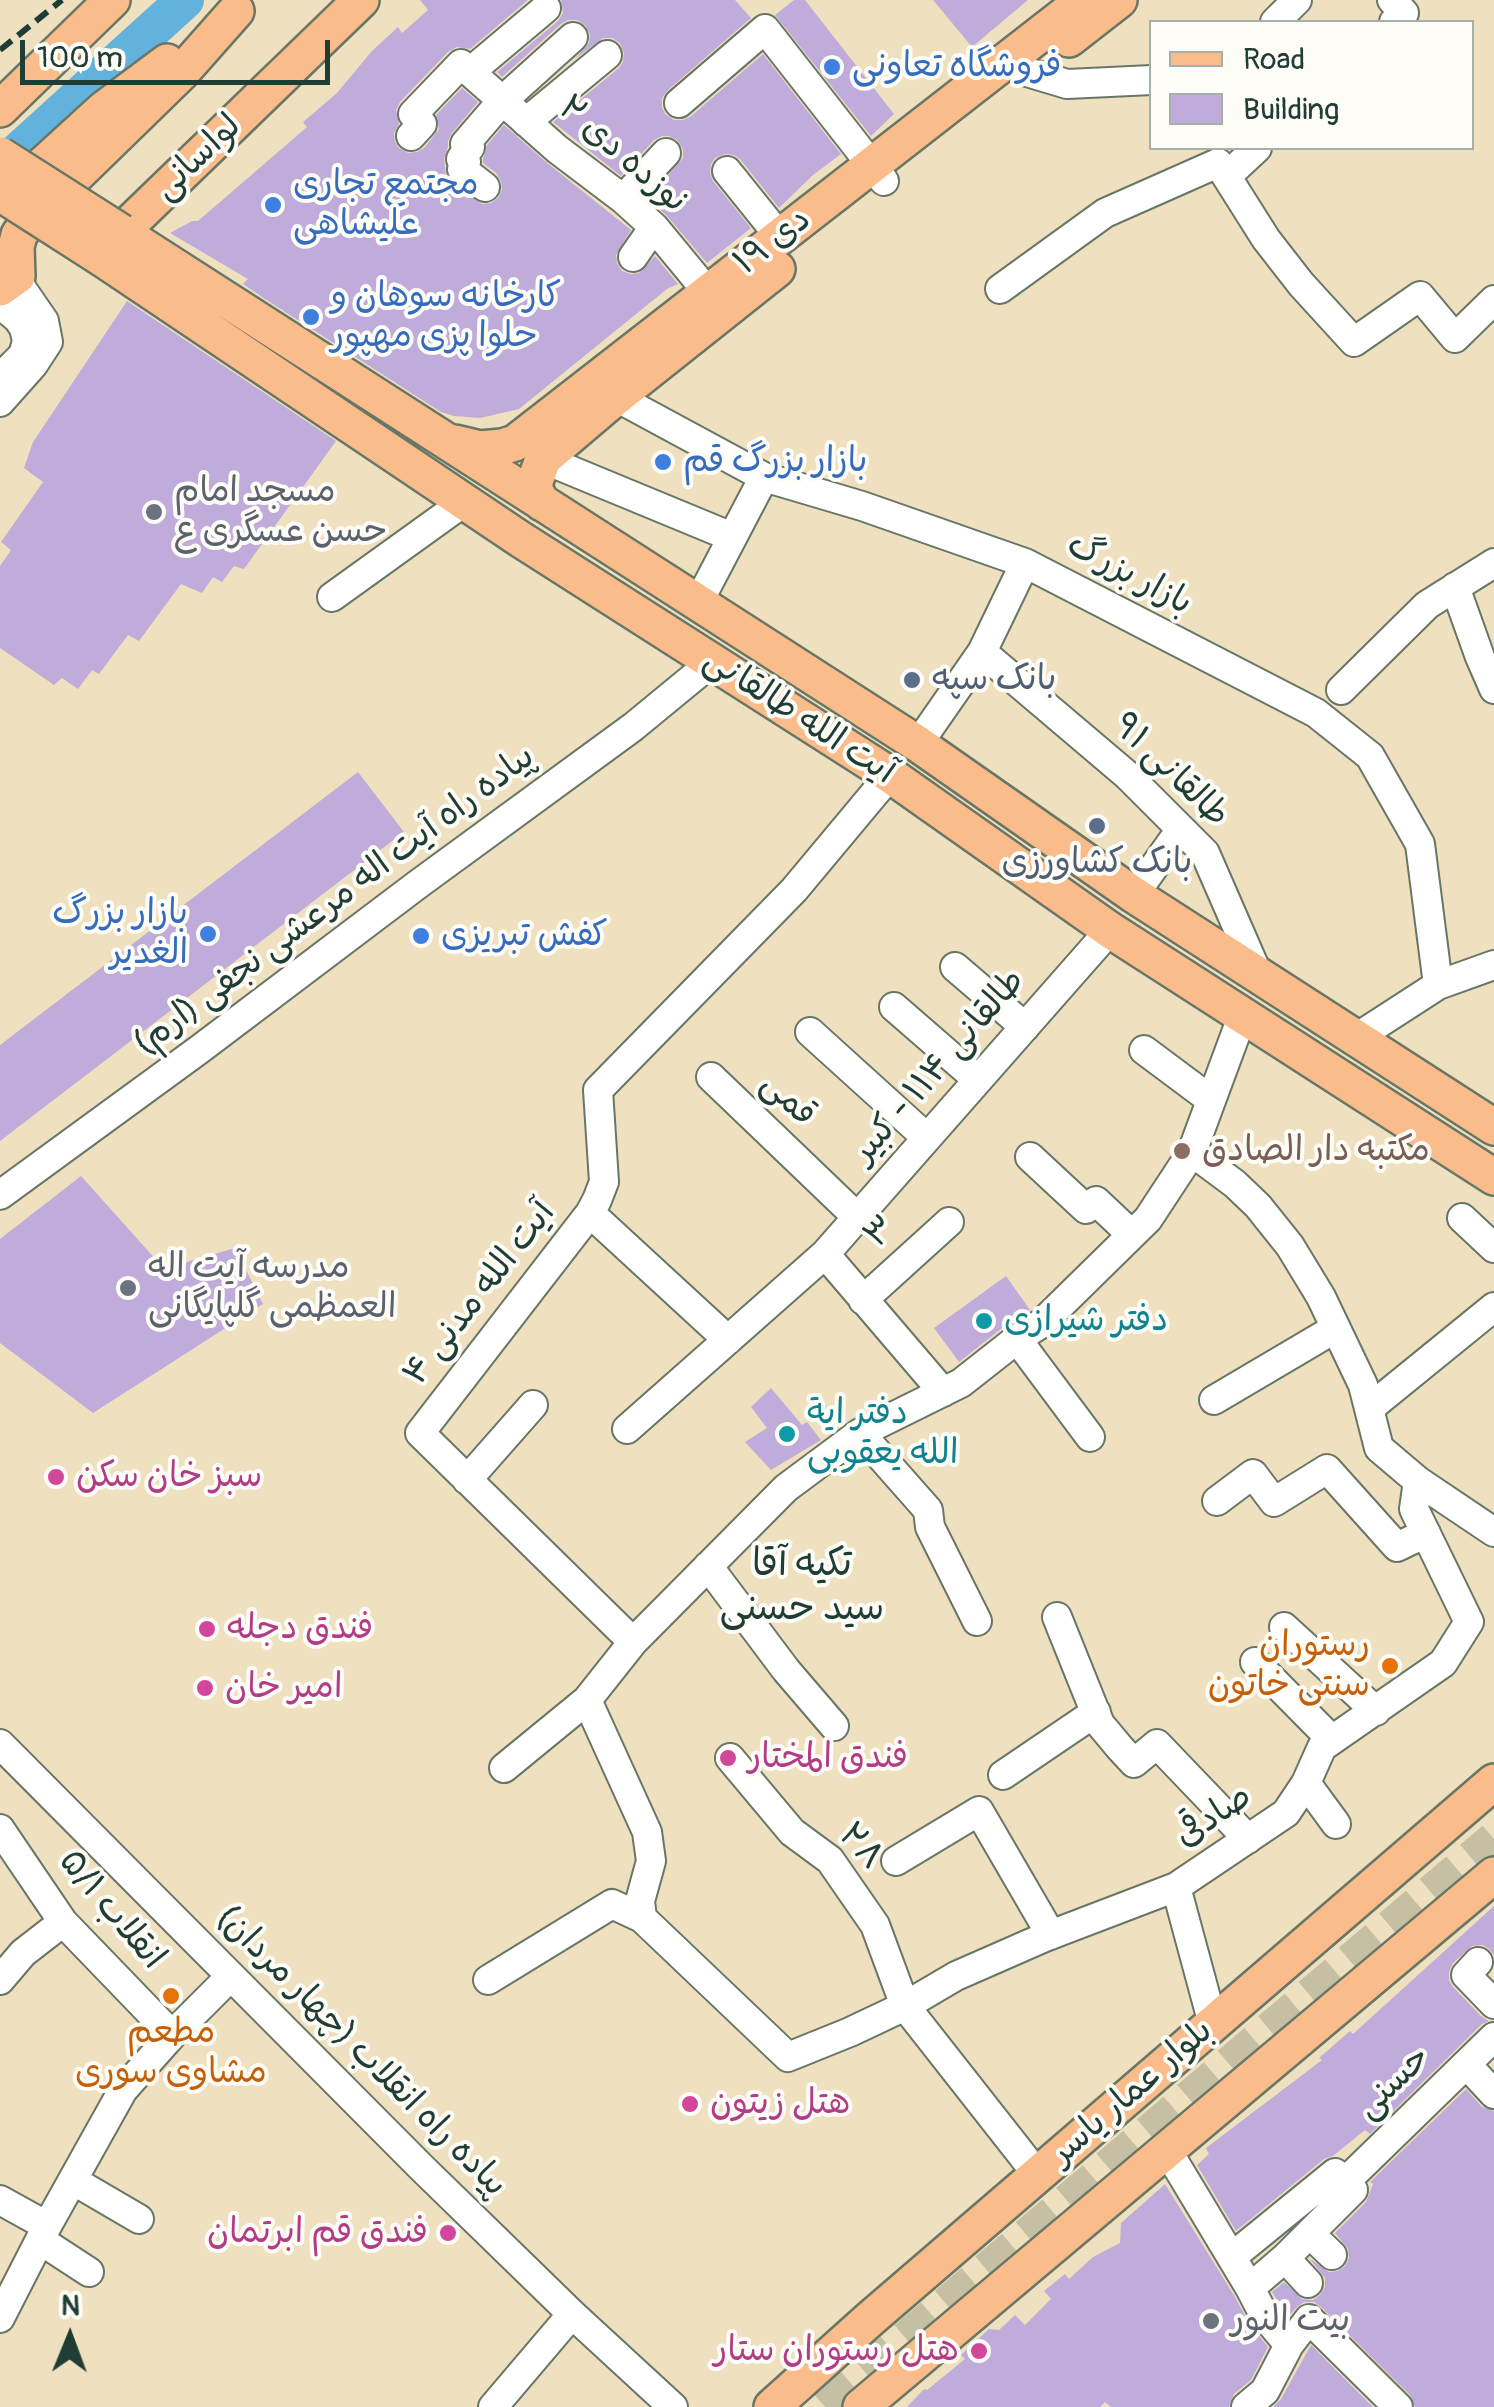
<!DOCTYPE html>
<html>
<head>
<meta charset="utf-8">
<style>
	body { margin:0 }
	#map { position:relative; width:1494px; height:2407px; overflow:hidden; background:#efe0c0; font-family:Pangolin,sans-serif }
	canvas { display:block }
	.legend { position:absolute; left:1149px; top:20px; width:325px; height:130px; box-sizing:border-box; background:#fdfcf7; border:2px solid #a4b0a9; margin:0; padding:12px 18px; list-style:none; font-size:30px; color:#1f3d34 }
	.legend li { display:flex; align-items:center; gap:20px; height:50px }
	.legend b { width:50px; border:2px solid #a4b0a9 }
	.north { position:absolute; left:20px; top:2287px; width:100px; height:100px; -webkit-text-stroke:8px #fdfcf7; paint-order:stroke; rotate:1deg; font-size:28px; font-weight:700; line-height:40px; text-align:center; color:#1f3d34 }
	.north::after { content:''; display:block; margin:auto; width:35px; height:45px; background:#1f3d34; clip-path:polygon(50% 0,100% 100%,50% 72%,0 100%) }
	.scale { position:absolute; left:20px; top:40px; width:310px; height:45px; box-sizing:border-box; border:5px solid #1f3d34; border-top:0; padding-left:12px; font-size:30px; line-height:35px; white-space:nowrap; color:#1f3d34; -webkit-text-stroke:8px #fdfcf7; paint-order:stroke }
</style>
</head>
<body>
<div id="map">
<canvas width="1494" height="2407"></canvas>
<ul class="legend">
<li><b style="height:12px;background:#f9bc8a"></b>Road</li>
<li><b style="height:28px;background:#c0acda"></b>Building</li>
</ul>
<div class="north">N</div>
<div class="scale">100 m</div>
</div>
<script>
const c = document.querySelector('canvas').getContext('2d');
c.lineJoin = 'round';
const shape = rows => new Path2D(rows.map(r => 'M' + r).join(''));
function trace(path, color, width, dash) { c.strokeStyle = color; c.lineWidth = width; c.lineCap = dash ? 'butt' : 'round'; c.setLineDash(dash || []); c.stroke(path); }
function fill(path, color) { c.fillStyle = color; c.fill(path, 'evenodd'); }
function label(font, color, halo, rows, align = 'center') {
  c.font = font + ' Pangolin,"Playpen Sans Arabic",sans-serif'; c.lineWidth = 8; c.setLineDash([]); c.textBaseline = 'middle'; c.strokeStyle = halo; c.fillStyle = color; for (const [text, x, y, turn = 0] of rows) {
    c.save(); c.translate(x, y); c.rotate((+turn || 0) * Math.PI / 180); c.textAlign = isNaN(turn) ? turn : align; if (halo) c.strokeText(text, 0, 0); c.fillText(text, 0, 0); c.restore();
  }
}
const river = shape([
	[0,168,185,0]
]);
const building = shape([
	[420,0,528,0,470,49,457,47,449,51,400,102,396,110,399,124,394,133,395,142,399,148,408,153,417,152,424,148,439,129,436,115,462,88,478,102,452,133,448,141,448,147,444,159,446,175,451,183,482,204,491,203,498,198,502,190,501,181,496,173,483,163,483,159,487,145,504,125,546,162,631,230,616,255,617,263,622,271,631,274,639,273,655,256,678,284,667,289,519,409,480,418,454,416,441,412,265,299,243,284,248,279,170,233,192,221,198,221,307,127,303,122,337,93,371,52,398,27,402,33,428,10],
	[561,0,735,0,751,18,668,90,662,98,662,107,665,114,674,120,683,120,690,117,763,54,841,154,813,175,779,208,740,159,734,155,725,154,715,158,711,164,710,173,713,181,751,228,707,263,667,216,648,198,683,158,683,149,677,140,669,136,662,136,654,140,621,176,553,122,619,68,623,62,624,53,620,43,612,38,603,38,575,59,589,43,590,34,585,25,577,20,568,20,561,24,502,77,497,72,558,21,563,13],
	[794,0,805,0,894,114,871,136,775,15],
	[933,0,1028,0,972,47],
	[127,301,336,441,244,569,234,566,222,582,213,577,202,593,181,584,139,641,128,635,99,674,92,670,78,689,62,678,54,685,0,648,0,566,11,550,1,542,43,482,24,468,33,442],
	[358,772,404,832,0,1141,0,1045],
	[81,1176,167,1272,190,1261,235,1248,263,1304,93,1413,0,1343,0,1239],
	[1006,1276,1030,1310,1006,1325,959,1362,934,1328],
	[771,1388,802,1425,807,1422,821,1440,771,1470,745,1442,767,1428,751,1407],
	[1494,1906,1494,1955,1489,1949,1483,1945,1472,1946,1453,1963,1449,1972,1449,1980,1453,1987,1481,2016,1489,2021,1482,2024,1370,2134,1365,2130,1333,2156,1324,2159,1236,2231,1197,2165,1209,2154,1206,2148,1322,2060,1319,2058,1350,2031,1353,2034],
	[1466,2089,1482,2107,1494,2111,1494,2407,1415,2407,1410,2395,1321,2307,1314,2302,1304,2302,1296,2308,1288,2317,1272,2292,1284,2282,1302,2299,1313,2300,1320,2295,1325,2287,1325,2278,1309,2258,1329,2272,1338,2271,1345,2266,1349,2258,1348,2249,1335,2233,1366,2202,1373,2184,1370,2182],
	[1165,2184,1235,2297,1249,2323,1268,2347,1251,2380,1234,2394,1229,2407,1111,2407,1105,2402,1100,2407,907,2407,924,2389,927,2390,965,2359,961,2355,989,2329,999,2330,1015,2315,1025,2325,1051,2299,1044,2291,1065,2274,1069,2279,1093,2257,1120,2243,1121,2223],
	[1311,2345,1373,2407,1273,2407,1281,2399]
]);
const majorTunnel = shape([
	[825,2407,1494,1839]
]);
const minor = shape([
	[1392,0,1404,13,1394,22],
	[1275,22,1297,0],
	[1008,60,1027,72,1067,84,1152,80],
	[470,72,546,8],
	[679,103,765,29,884,181],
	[526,122,607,55],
	[411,136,422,124,413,114,461,64,557,149,623,199,654,227,720,307],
	[727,171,780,237],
	[1227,176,1257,148],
	[485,187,462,169,466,162,461,159,470,147,465,144,502,101,573,37],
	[623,199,666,153],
	[633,257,654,227],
	[1000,289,1105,213,1218,163,1266,239,1301,284,1354,342,1420,296,1455,338,1494,300],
	[0,304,18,319,24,328,27,341,23,355,8,370],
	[616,397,764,477,862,506,1025,563,1316,713,1370,756,1420,844,1438,985],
	[0,402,33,365,48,342,44,321,22,289,17,276],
	[543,459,732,537],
	[1455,587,1480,657,1494,689],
	[332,597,464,502],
	[698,603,764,477],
	[982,652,1127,775,1205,853,1259,977],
	[1341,690,1427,605,1494,563],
	[918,744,982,652,1025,563],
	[1134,895,1181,829],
	[955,967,1025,1027],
	[894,1007,978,1080],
	[810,1032,927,1138],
	[1356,1038,1438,985,1494,965],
	[1144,1050,1211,1100],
	[711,1077,857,1217],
	[1192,1152,1235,1184,1258,1206,1290,1246,1321,1297,1363,1385,1379,1448,1418,1481,1494,1532],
	[1030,1157,1086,1209,1096,1201,1131,1234],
	[0,1195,200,1049,417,885,633,727,712,662],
	[590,1213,728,1340],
	[1462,1218,1494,1248],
	[825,1254,943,1392],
	[863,1300,949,1222],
	[1017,1339,1090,1437],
	[1214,1400,1336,1328],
	[1371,1407,1494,1307],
	[627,1429,825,1254,1110,930],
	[860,1433,928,1510,930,1527,977,1621],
	[467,1480,533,1405],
	[1217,1501,1253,1474,1274,1502,1327,1469,1397,1547,1426,1533],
	[708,1566,786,1670,834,1726],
	[1057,1617,1100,1724,1120,1748,1134,1763,1157,1744,1248,1839],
	[1284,1627,1376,1711],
	[633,1642,420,1433,590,1213,597,1200,604,1182,598,1090,794,890,890,775],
	[1255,1662,1332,1740],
	[587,1700,647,1832,651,1861,640,1901,642,1918,788,2057,850,2032,905,2006,956,1976,1045,1937,1176,1887,1286,1813,1306,1783,1322,1747,1443,1663,1469,1622,1414,1509,1418,1481],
	[0,1744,422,2168,572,2314,673,2407],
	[730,1758,792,1832,830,1860,875,1925,905,2006,1037,2174],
	[504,1768,587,1700,633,1642,786,1488,860,1433,961,1383,1017,1339,1042,1323,1148,1219,1192,1152,1242,1017],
	[1003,1775,1096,1712],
	[1306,1783,1336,1824],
	[0,1829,63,1922,172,2035],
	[896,1861,979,1811,1051,1935],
	[1176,1887,1213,2024],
	[1478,1962,1466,1975,1494,2004],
	[0,1980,23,1953,63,1922],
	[488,1980,612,1904,642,1918],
	[1467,2065,1494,2094],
	[1167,2150,1250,2288,1285,2258,1353,2190,1335,2173,1233,2256],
	[74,2181,139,2219],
	[1345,2182,1494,2037],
	[0,2200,47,2226],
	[1310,2234,1332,2255],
	[40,2240,89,2272],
	[1285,2258,1308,2283],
	[1250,2288,1264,2315,1289,2345],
	[0,2318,47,2226,123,2090,172,2035,231,1976],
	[493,2407,572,2314],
	[1246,2407,1265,2391,1289,2345,1309,2319,1398,2407]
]);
const major = shape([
	[361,0,121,232,918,744,1134,895,1494,1127],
	[1069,39,1119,0],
	[0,109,112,0],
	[12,193,104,109,167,62],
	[103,259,520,539,890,775,1110,930,1494,1177],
	[0,288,17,276,16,247,19,235,28,222,182,72,236,11],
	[455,443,480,449,502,447,515,443,1084,0],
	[542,503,533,487,543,459,616,397,777,269],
	[772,2407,870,2319,1494,1782],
	[861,2407,1494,1875]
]);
const rail = shape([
	[0,50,62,0]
]);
const majorBridge = shape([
	[0,155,121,232],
	[0,193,103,259]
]);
const markers = [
	[832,67,10,"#3f7fe0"],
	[273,205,10,"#3f7fe0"],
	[311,317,10,"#3f7fe0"],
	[663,462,10,"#3f7fe0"],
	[154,512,10,"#6b7280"],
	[912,680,10,"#5c6f8a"],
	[1097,826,10,"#5c6f8a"],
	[208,934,10,"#3f7fe0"],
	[421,936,10,"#3f7fe0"],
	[1182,1151,10,"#8d6e63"],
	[128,1288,10,"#6b7280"],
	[984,1321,10,"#0f9aa8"],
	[787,1434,10,"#0f9aa8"],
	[56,1477,10,"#d1479c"],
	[207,1629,10,"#d1479c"],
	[1390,1666,10,"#e8710a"],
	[205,1688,10,"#d1479c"],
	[728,1758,10,"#d1479c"],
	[171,1996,10,"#e8710a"],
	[690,2104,10,"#d1479c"],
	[448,2233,10,"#d1479c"],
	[1211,2321,10,"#6b7280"],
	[979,2351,10,"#d1479c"]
];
const shopNames = [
	["فروشگاه تعاونی",852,67],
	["مجتمع تجاری",293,185],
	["علیشاهی",293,225],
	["کارخانه سوهان و",331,297],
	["حلوا پزی مهپور",331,337],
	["بازار بزرگ قم",683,462],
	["بازار بزرگ",188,914,"right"],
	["الغدیر",188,954,"right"],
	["کفش تبریزی",441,936]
];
const streetNames = [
	["نوزده دی ۲",622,155,41],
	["لواسانی",198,158,-44],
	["۱۹ دی",773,242,-38],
	["بازار بزرگ",1129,575,28],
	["آیت الله طالقانی",799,717,33],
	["طالقانی ۹۱",1170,771,44],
	["پیاده راه آیت اله مرعشی نجفی (ارم)",335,901,-37],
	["طالقانی ۱۱۴ - کبیر",939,1067,-49],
	["قمی",788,1100,44],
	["۳",881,1233,-42],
	["۴ آیت الله مدنی",480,1294,-52],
	["صادقی",1214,1817,-34],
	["۲۸",860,1847,48],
	["انقلاب ۵/۱",111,1910,50],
	["پیاده راه انقلاب (چهار مردان)",361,2052,45],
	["حسنی",1394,2083,-44],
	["بلوار عمار یاسر",1132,2093,-41]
];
const worshipNames = [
	["مسجد امام",174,492],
	["حسن عسگری ع",174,532],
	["مدرسه آیت اله",148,1268],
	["العمظمی گلپایگانی",148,1308],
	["بیت النور",1231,2321]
];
const serviceNames = [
	["بانک سپه",932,680],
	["بانک کشاورزی",1097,863,"center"]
];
const educationNames = [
	["مکتبه دار الصادق",1202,1151]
];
const cultureNames = [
	["دفتر شیرازی",1004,1321],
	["دفتر ایة",807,1414],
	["الله یعقوبی",807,1454]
];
const hotelNames = [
	["سبز خان سکن",76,1477],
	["فندق دجله",227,1629],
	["امیر خان",225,1688],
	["فندق المختار",748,1758],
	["هتل زیتون",710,2104],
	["فندق قم ابرتمان",428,2233,"right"],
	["هتل رستوران ستار",959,2351,"right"]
];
const foodNames = [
	["رستوران",1370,1646],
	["سنتی خاتون",1370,1686],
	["مطعم",171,2033,"center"],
	["مشاوی سوری",171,2073,"center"]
];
const neighbourhoodNames = [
	["تکیه آقا",802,1565],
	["سید حسنی",802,1609]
];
trace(river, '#63b2dd', 38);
fill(building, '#c0acda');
trace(majorTunnel, '#c5bfa4', 35, [35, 18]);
trace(minor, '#687665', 32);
trace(major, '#687665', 40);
trace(minor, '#fff', 28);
trace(major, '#f9bc8a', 35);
trace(rail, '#1f3d34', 6, [15, 8]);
trace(majorBridge, '#687665', 40, []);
trace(majorBridge, '#f9bc8a', 35);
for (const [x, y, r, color] of markers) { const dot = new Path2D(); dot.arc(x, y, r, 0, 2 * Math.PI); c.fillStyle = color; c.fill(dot); trace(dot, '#fdfcf7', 4); }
label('35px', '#366cbe', '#fdfcf7', shopNames, 'left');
label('35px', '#1f3d34', '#fdfcf7', streetNames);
label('35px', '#5b616d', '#fdfcf7', worshipNames, 'left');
label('35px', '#4e5e75', '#fdfcf7', serviceNames, 'left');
label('35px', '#785e54', '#fdfcf7', educationNames, 'left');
label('35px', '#0d838f', '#fdfcf7', cultureNames, 'left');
label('35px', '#b23c85', '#fdfcf7', hotelNames, 'left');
label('35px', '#c56008', '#fdfcf7', foodNames, 'right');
label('38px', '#1f3d34', '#fdfcf7', neighbourhoodNames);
</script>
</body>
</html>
